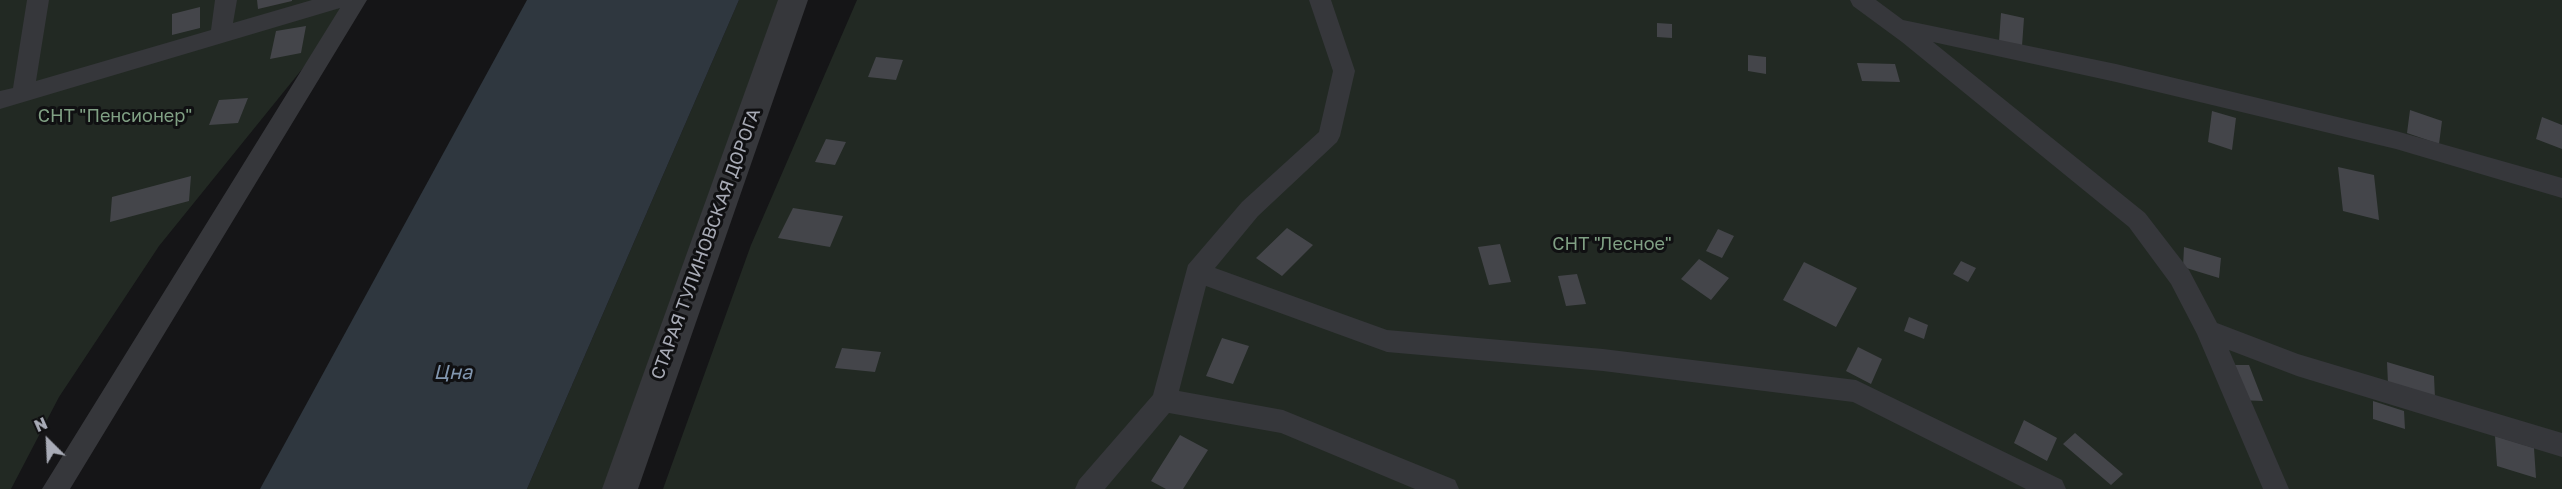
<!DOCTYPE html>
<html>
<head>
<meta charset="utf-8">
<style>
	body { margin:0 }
	#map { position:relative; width:2562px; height:489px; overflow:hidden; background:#151517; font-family:"Golos Text",sans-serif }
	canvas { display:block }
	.north { position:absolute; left:18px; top:411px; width:60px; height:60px; -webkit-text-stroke:4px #101012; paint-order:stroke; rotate:336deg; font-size:16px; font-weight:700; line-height:24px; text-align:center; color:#a8abb6 }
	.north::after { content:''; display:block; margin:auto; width:21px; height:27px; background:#a8abb6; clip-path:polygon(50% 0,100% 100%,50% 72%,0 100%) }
</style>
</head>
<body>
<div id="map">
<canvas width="2562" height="489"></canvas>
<div class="north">N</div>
</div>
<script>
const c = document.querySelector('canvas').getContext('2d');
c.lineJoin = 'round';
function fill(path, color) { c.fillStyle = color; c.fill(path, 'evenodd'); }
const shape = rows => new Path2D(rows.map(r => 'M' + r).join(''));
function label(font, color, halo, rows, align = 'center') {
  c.font = font + ' "Golos Text",sans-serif'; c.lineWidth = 6; c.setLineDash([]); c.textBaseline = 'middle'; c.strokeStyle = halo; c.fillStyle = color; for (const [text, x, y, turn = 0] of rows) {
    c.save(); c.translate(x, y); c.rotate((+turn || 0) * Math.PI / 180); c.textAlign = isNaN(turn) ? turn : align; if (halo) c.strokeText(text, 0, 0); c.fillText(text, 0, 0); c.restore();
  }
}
const green = shape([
	[0,0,358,0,159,246,59,397,11,489,0,489],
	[739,0,806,0,611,489,527,489],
	[857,0,2562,0,2562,489,663,489,751,245]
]);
const water = shape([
	[527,0,739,0,527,489,260,489]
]);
const building = shape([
	[257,0,292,0,292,1,258,9],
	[200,7,200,28,172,35,172,14],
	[2001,13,2024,18,2022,46,1999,41],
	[1657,23,1672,24,1672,38,1657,37],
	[306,26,301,53,270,59,276,31],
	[1748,55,1766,57,1766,74,1748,71],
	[876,57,903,60,896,80,868,77],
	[1857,63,1895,64,1900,82,1862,81],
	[248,98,238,123,209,125,219,100],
	[2410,110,2442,121,2439,144,2407,133],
	[2212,111,2236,118,2232,150,2208,142],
	[2542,117,2562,125,2562,149,2536,139],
	[826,139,846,142,835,165,815,162],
	[2338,167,2374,175,2379,220,2343,211],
	[191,176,189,201,110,222,112,197],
	[793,208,843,216,830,247,778,238],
	[1287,228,1313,245,1282,276,1256,258],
	[1718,229,1734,236,1722,258,1706,251],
	[1500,244,1511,282,1489,285,1478,247],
	[2184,247,2221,258,2219,278,2183,267],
	[1699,259,1729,278,1711,300,1681,279],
	[1961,261,1976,268,1968,282,1953,274],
	[1804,262,1857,288,1836,327,1783,300],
	[1577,274,1586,304,1566,306,1558,276],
	[1909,317,1928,325,1924,339,1904,331],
	[1222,338,1249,346,1233,384,1206,376],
	[1858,347,1882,359,1871,384,1846,371],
	[842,348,881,352,875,372,835,368],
	[2387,362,2434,376,2435,398,2388,384],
	[2225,365,2249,365,2263,401,2239,400],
	[2373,401,2404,411,2405,429,2373,419],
	[2024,420,2057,438,2047,461,2014,443],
	[2075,433,2123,474,2111,485,2063,444],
	[1180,435,1208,450,1183,489,1166,489,1151,481],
	[2495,436,2534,448,2536,478,2497,466]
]);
const service = shape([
	[27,0,49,0,36,81,211,30,215,0,237,0,233,23,312,0,367,0,70,489,42,489,340,8,0,109,0,91,13,88,27,0],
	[1309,0,1331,0,1355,71,1340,136,1337,142,1258,216,1215,268,1387,330,1603,349,1856,380,2062,480,2066,489,2026,489,1853,402,1603,371,1387,352,1206,286,1179,391,1283,410,1455,480,1459,489,1415,489,1281,433,1169,413,1105,489,1075,489,1079,480,1153,395,1188,265,1242,202,1319,132,1333,71,1309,0],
	[1850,0,1876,0,1903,20,2116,64,2396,131,2562,178,2562,198,2396,149,2116,82,1933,42,2145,213,2189,270,2217,323,2298,354,2562,433,2562,457,2297,376,2229,350,2289,489,2263,489,2197,334,2171,284,2129,227,1902,42,1853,6,1850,0]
]);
const tertiary = shape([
	[778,0,808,0,638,489,602,489,778,0]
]);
const parkNames = [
	["СНТ \"Пенсионер\"",115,116],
	["СНТ \"Лесное\"",1612,244]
];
const streetNames = [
	["СТАРАЯ ТУЛИНОВСКАЯ ДОРОГА",706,244,-70]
];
const waterNames = [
	["Цна",453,373]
];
fill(green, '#222923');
fill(water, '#2f373f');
fill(building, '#44454a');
fill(service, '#36373b');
fill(tertiary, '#36373b');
label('18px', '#80a084', '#101012', parkNames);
label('18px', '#a8abb6', '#101012', streetNames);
label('italic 20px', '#8196af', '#101012', waterNames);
</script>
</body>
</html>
